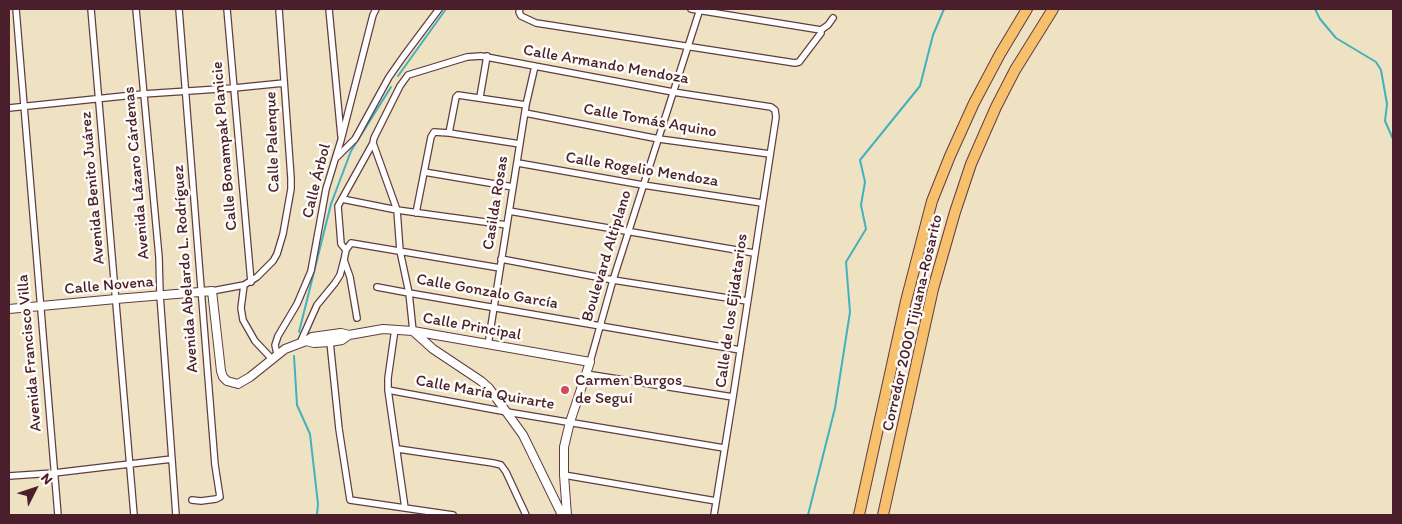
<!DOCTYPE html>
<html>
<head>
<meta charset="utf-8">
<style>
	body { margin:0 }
	#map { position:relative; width:1402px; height:524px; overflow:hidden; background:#efe2c3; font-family:Itim,sans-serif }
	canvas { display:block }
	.frame { position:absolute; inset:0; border:10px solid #4a1f2b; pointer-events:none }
	.north { position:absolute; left:10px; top:464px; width:50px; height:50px; -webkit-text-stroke:4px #fdfcf7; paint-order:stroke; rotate:49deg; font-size:14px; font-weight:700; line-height:20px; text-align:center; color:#4a1f2b }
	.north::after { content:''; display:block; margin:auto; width:18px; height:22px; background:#4a1f2b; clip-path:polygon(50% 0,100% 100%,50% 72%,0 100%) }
</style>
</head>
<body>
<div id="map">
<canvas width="1402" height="524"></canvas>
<div class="frame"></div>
<div class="north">N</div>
</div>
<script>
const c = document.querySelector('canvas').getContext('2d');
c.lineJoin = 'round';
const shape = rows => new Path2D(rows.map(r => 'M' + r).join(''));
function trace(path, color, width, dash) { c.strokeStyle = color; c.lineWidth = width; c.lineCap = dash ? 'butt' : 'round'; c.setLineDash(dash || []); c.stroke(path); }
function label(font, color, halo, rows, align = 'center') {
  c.font = font + ' Itim,sans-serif'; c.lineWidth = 5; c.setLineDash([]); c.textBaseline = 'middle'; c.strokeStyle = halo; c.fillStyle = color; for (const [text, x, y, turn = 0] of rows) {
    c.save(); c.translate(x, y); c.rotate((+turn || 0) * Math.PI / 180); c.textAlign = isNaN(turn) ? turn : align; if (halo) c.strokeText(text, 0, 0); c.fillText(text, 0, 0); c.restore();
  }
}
const stream = shape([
	[1315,9,1320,19,1336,38,1376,62,1381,70,1387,104,1385,121,1393,139],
	[398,76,446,9],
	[299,332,331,204,351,151,391,87],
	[294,356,297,405,310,434,318,504,317,515],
	[808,515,835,408,850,312,846,262,866,229,861,205,865,182,860,160,920,86,933,35,944,9]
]);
const minor = shape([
	[16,9,58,515],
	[91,9,134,515],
	[136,9,159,257,160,295,176,515],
	[179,9,215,465,220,497,216,499,201,501,192,500],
	[227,9,251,282],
	[329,9,341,136],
	[520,9,519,12,521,16,536,23,795,63,799,62,821,33,821,30],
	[691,9,821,30],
	[821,30,828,25,833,18],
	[480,97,487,56],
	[9,108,143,94,234,88,284,83],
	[525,113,659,139,770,154],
	[449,133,456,97,458,95,526,105],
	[337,157,355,139,389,77,403,57,439,9],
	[518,163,643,185,762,203],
	[424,172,513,187],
	[342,199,397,210,507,225],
	[509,211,754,253],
	[416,213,431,137,434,132,449,133,520,144],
	[346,250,341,244,338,206,373,143],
	[501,259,613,280,747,301],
	[344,260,350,277,357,318],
	[244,285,241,308,243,320,255,341,272,359],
	[377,287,409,293,740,350],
	[212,291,244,285,257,277,273,261,277,254,283,234,291,189,291,178,279,9],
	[395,329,388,378,388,390,405,508],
	[413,331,409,293,400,251,397,210,373,143,374,138,400,86,408,75,467,57,481,56,673,92,771,107,775,110,776,117,733,397,714,515],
	[330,342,339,429,350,500,453,515],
	[300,343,317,305,335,283,340,275,344,260,346,250,351,243,500,268],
	[488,345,526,105,535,66],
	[277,354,275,345,278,336,297,304,311,271,326,189,341,140,373,15,376,9],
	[590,362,613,280,700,9],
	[586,374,733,397],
	[388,390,507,412,724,448],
	[398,449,493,463,501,465,506,472,526,515],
	[564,475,716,501],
	[9,476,54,473,172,459]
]);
const tertiary = shape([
	[9,309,116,299,212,291,221,371,223,377,227,381,238,384,250,377,285,349,306,341,312,337,341,333,349,335],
	[413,331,433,349,481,381,489,388,523,435,562,515],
	[306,341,314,343,330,342,342,340,349,335,383,329,413,331,590,362,570,422,564,447,564,475,567,515]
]);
const motorway = shape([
	[859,515,906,301,932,201,950,156,974,103,1000,54,1027,9],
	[883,515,933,289,955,212,971,164,996,107,1015,70,1053,9]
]);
const markers = [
	[565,390,5,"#d1495b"]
];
const streetNames = [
	["Calle Armando Mendoza",606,65,10],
	["Calle Tomás Aquino",650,121,10],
	["Calle Palenque",273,142,-92],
	["Calle Bonampak Planicie",225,146,-95],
	["Calle Rogelio Mendoza",642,170,9],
	["Avenida Lázaro Cárdenas",137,173,-95],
	["Calle Árbol",317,181,-76],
	["Avenida Benito Juárez",93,188,-95],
	["Casilda Rosas",496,203,-81],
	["Boulevard Altiplano",607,256,-73],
	["Avenida Abelardo L. Rodríguez",186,269,-94],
	["Calle Novena",109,286,-5],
	["Calle Gonzalo García",487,292,10],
	["Calle de los Ejidatarios",732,311,-82],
	["Corredor 2000 Tijuana-Rosarito",913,323,-77],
	["Calle Principal",472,327,10],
	["Avenida Francisco Villa",30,353,-95],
	["Calle María Quirarte",485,393,10]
];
const poiNames = [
	["Carmen Burgos",575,381],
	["de Seguí",575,399]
];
trace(stream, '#42b1be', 2);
trace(minor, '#633c42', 8);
trace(tertiary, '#633c42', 10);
trace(motorway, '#633c42', 12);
trace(minor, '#fff', 5.5);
trace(tertiary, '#fff', 8);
trace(motorway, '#f7c06c', 10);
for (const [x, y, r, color] of markers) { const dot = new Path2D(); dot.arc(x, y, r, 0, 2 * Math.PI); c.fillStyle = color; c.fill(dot); trace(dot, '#fdfcf7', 2); }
label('16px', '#4a1f2b', '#fdfcf7', streetNames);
label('16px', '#4a1f2b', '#fdfcf7', poiNames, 'left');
</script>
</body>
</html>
